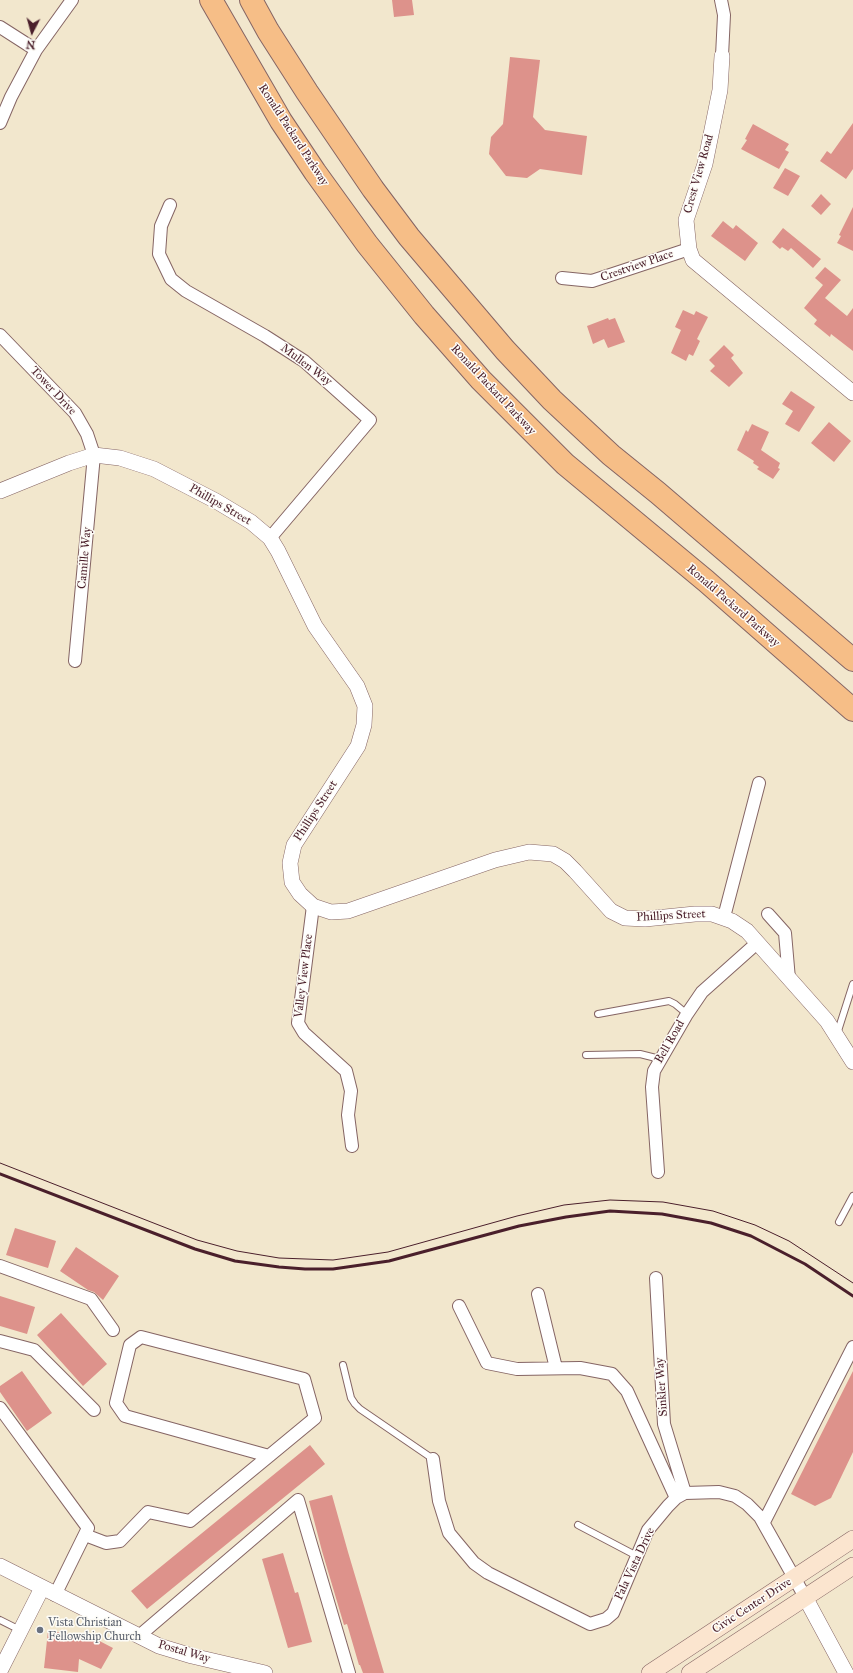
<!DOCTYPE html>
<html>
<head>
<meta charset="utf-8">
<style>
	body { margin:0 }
	#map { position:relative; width:853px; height:1673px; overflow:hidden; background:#f2e7cd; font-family:"IM FELL Great Primer",serif }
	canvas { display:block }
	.north { position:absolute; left:12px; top:12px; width:40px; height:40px; -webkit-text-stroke:3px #fdfcf7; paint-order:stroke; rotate:186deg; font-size:11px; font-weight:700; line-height:16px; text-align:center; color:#4a1f2b }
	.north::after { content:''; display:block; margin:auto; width:14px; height:18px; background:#4a1f2b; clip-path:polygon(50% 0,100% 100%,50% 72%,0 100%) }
</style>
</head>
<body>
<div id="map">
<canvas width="853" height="1673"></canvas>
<div class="north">N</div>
</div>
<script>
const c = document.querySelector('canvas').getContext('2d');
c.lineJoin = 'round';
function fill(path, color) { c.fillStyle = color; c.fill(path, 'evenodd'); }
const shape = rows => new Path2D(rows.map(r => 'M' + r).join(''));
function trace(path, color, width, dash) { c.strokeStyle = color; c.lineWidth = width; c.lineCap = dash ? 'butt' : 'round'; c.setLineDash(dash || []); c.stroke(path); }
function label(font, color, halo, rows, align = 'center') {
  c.font = font + ' "IM FELL Great Primer",serif'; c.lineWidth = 3; c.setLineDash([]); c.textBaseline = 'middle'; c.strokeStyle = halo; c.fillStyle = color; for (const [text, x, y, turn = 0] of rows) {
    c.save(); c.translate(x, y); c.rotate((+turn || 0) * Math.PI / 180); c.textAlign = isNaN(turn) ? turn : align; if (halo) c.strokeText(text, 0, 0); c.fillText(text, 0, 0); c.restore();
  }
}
const building = shape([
	[392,0,412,0,414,15,394,17],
	[510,57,540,60,533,117,545,130,587,136,582,175,540,169,527,178,506,176,489,154,491,137,503,124],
	[853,123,853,169,846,179,820,161,827,151,831,154],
	[753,124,789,144,785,150,789,152,779,169,741,149,747,140,745,139],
	[785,168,800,176,788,196,773,188],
	[821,194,831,204,821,215,811,206],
	[853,207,853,251,837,243,841,236,839,235],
	[723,221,733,229,736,225,758,243,745,261,711,236],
	[783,228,821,259,813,268,791,248,788,251,782,247,780,249,772,242],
	[825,267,841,280,825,298,847,316,853,308,853,351,831,334,830,337,814,324,817,320,804,308,823,285,815,278],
	[683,310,694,315,696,311,708,317,697,339,700,341,693,356,689,354,686,361,671,353,681,330,675,327],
	[608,318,609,320,615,318,625,342,608,348,604,339,593,344,587,326],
	[724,345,734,355,731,358,743,373,729,387,710,371,715,366,709,360],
	[791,391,815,407,799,432,785,424,793,411,782,404],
	[829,422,851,441,834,462,811,443],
	[752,424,769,432,761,450,780,463,778,468,780,469,773,479,757,469,759,467,753,463,754,461,737,450,746,430,748,432],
	[15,1228,56,1241,48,1268,6,1255],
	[76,1247,119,1276,103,1300,94,1292,88,1290,60,1271],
	[0,1296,35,1307,27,1334,0,1326],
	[61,1313,107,1364,83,1386,37,1335],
	[22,1371,52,1413,27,1431,0,1392,0,1386],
	[853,1371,853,1452,831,1498,815,1506,791,1494],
	[310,1445,325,1464,147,1609,131,1591],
	[332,1495,348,1552,384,1673,363,1673,360,1665,359,1665,347,1624,344,1625,322,1551,309,1501],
	[283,1553,295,1593,298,1592,312,1642,288,1648,262,1559],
	[48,1631,88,1635,113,1648,101,1669,79,1659,78,1672,44,1668]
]);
const service = shape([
	[598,1014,669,1001,675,1004,687,1014],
	[837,1034,853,984],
	[586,1055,640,1054,660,1059],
	[839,1222,853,1196],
	[343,1365,351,1398,355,1404,360,1409,433,1459],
	[578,1525,637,1556],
	[0,1620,20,1630]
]);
const minor = shape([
	[721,0,724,15,722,56],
	[0,27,36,50],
	[0,123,11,97,36,50,72,0],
	[170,205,161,226,159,254,171,279,186,291,265,336,304,361,370,420,270,538],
	[562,278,592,281,689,249],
	[0,335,75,413,87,434,94,455,75,661],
	[313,906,298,1023,304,1033,346,1071,351,1091,348,1115,352,1146],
	[768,914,785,933,789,979],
	[724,917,759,783],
	[658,1172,652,1087,654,1071,687,1014,702,992,757,943],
	[0,1266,91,1299,113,1330],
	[656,1278,664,1424,685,1493],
	[538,1294,556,1368],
	[459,1306,487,1363,517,1369,580,1368,612,1374,627,1391,676,1498],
	[0,1341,34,1350,94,1410],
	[0,1408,88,1528,55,1595],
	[433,1459,439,1501,449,1533,474,1563,488,1573,590,1624,606,1619,613,1613,648,1530,668,1506,676,1498,685,1493,719,1492,735,1496,747,1504,760,1517,805,1597],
	[764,1522,853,1347],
	[85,1535,106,1543,120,1541,148,1512,190,1521,269,1456,315,1418,304,1379,141,1337,130,1345,116,1403,125,1416,269,1456],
	[139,1636,298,1500,349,1673]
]);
const tertiary = shape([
	[722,56,720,90,705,164,686,220,689,249,693,260,853,393],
	[0,491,69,463,94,455,120,458,154,469,216,501,251,522,270,538,278,551,315,626,357,686,365,706,364,725,358,746,294,845,290,863,292,882,300,894,313,906,331,912,348,911,495,860,529,852,553,854,565,861,575,871,611,911,625,918,645,919,695,914,712,914,732,921,747,931,827,1021,853,1062],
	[0,1566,159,1646,192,1656,265,1673],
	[805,1597,846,1673],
	[0,1671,42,1588]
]);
const secondary = shape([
	[650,1673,853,1539],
	[690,1673,853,1566]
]);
const motorway = shape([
	[211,0,281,121,315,172,367,244,424,315,481,380,565,464,706,581,853,710],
	[251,0,268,31,307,92,373,189,409,237,505,350,552,400,611,455,658,493,853,660]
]);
const tram = shape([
	[0,1163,197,1240,237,1251,279,1258,333,1260,388,1252,517,1216,564,1205,610,1200,663,1202,713,1211,755,1225,789,1241,853,1283]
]);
const rail = shape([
	[0,1174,195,1249,235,1261,279,1267,305,1269,333,1269,389,1261,519,1226,566,1217,610,1211,662,1214,711,1223,751,1236,805,1264,853,1296]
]);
const markers = [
	[40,1630,4,"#6b7280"]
];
const streetNames = [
	["Ronald Packard Parkway",293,135,57],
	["Crest View Road",699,174,-74],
	["Crestview Place",637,266,-19],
	["Mullen Way",306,365,37],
	["Ronald Packard Parkway",493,390,47],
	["Tower Drive",53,391,47],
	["Phillips Street",220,505,30],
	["Camille Way",85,558,-85],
	["Ronald Packard Parkway",733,606,41],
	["Phillips Street",316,811,-57],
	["Phillips Street",671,916,-3],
	["Valley View Place",304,976,-83],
	["Bell Road",670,1042,-60],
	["Sinkler Way",662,1387,-94],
	["Pala Vista Drive",635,1564,-65],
	["Civic Center Drive",752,1606,-33],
	["Postal Way",184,1652,16]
];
const worshipNames = [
	["Vista Christian",48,1623],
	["Fellowship Church",48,1637]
];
fill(building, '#dd928b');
trace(service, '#856564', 8);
trace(minor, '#856564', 14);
trace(tertiary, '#856564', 16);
trace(secondary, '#856564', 18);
trace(motorway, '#856564', 24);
trace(service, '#fff', 6);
trace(minor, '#fff', 12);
trace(tertiary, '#fff', 15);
trace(secondary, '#fbe5cf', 17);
trace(motorway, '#f6be87', 22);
trace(tram, '#4a1f2b', 1);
trace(rail, '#4a1f2b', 3);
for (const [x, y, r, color] of markers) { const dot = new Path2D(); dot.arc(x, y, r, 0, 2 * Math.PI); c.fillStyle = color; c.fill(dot); trace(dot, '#fdfcf7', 1.5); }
label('12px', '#4a1f2b', '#fdfcf7', streetNames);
label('12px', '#5b616d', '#fdfcf7', worshipNames, 'left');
</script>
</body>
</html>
